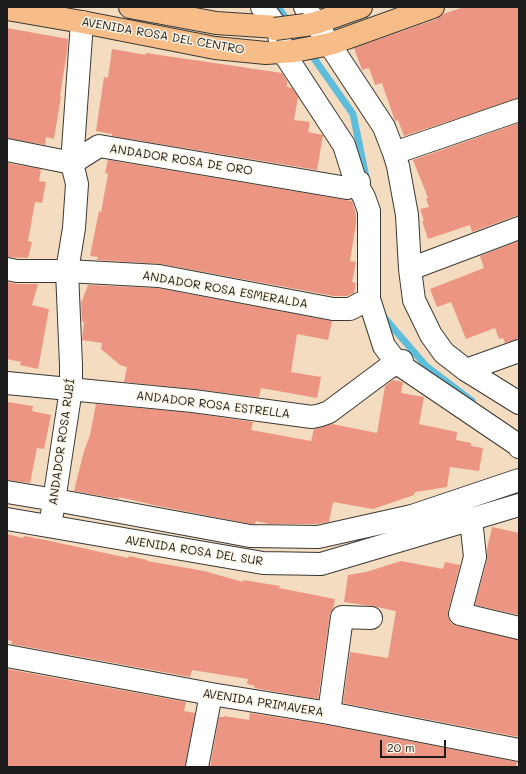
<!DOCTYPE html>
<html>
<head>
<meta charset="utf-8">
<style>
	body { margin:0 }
	#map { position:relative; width:526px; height:774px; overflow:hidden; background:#f4dcc0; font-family:Mali,sans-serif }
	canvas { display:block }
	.frame { position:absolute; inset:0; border:8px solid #1c1c1c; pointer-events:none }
	.scale { position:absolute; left:380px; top:740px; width:66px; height:18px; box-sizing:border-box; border:2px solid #1c1c1c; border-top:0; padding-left:5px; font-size:12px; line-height:14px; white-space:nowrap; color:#1c1c1c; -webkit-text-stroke:3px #fcf5e5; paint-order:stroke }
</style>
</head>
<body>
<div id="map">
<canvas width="526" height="774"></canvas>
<div class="frame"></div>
<div class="scale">20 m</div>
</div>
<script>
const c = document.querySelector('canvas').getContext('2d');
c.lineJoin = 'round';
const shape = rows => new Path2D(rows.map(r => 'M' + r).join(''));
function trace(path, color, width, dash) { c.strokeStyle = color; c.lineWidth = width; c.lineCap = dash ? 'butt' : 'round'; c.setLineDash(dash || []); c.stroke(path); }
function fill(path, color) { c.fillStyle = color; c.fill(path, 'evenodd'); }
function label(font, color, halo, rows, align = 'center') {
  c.font = font + ' Mali,sans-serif'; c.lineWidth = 3; c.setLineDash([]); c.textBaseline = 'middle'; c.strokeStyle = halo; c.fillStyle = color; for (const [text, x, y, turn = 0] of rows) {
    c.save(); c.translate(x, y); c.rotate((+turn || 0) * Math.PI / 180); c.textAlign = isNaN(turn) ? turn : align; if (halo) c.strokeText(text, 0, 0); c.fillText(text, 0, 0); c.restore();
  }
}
const stream = shape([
	[278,7,353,114,367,182],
	[382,315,426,366,472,401]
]);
const building = shape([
	[464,7,519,7,519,98,404,136,398,120,395,121,382,83,375,85,369,68,362,70,354,48,437,19,443,14],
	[7,28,68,39,67,52,60,95,61,96,54,139,46,137,45,145,7,138],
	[112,49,146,55,146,53,282,73,287,81,287,87,292,88,298,97,294,120,310,122,308,132,323,135,317,170,112,136,112,134,96,131,104,77,108,78],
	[519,123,519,216,515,216,472,232,470,225,428,239,422,221,424,221,420,209,429,207,426,199,428,198,413,160],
	[108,160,352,201,356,213,356,223,350,261,356,262,352,282,356,283,354,293,347,296,334,296,161,264,97,260,98,257,90,256,99,211,101,212,108,174,105,173],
	[7,163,41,169,39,181,46,182,42,203,35,202,28,241,32,242,28,258,7,257],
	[519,241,519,339,505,343,503,338,499,339,495,328,466,339,451,302,437,307,430,289,484,268,480,256],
	[7,282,17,284,38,284,32,305,49,309,38,369,20,365,21,362,7,359],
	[88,285,157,288,332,321,328,340,297,334,291,372,321,377,317,398,261,388,259,397,195,389,124,382,127,367,120,365,101,349,102,343,82,340,84,322,82,321,81,301,82,301],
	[393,380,403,382,401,393,424,397,419,424,457,432,456,440,471,443,471,446,483,448,479,471,450,467,447,487,415,492,414,495,373,509,333,502,329,522,317,524,269,524,256,521,255,524,251,524,158,506,119,497,119,499,74,491,84,451,90,435,96,404,192,413,253,422,251,430,311,441,314,429,332,424,377,433,385,386],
	[7,402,33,406,32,411,51,415,44,449,37,448,30,483,7,480],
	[492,527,519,533,519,615,475,605,487,560,487,549],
	[7,534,23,538,24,536,50,541,128,558,129,556,147,560,147,561,204,571,243,582,243,580,280,586,279,588,335,599,333,609,330,615,318,699,254,688,255,686,247,684,248,679,192,670,190,677,11,644,12,641,7,640],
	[401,561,443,569,445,562,460,565,448,611,448,617,451,623,457,626,519,640,519,737,343,703,350,652,388,658,396,611,372,606,344,602,348,575,366,572],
	[7,669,186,702,184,711,195,713,185,767,7,767],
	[250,713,327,725,517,762,516,767,210,767,219,717,224,717,224,716,249,720]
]);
const minor = shape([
	[262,7,277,27,283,52,344,145,356,183,364,197,369,211,369,299,384,346,397,363,518,445,519,447],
	[305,7,384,127,394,153,398,166,407,215,410,269,414,300,431,335,444,353,466,370,519,403],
	[7,150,72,163,99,146,347,188,359,182],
	[394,153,519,110],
	[7,269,17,271,67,271,159,276,333,309,350,309,369,299],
	[410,269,519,228],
	[466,370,519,351],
	[7,383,193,401,312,417,321,415,329,412,388,368,402,361],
	[7,492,55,500,250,536,318,537,412,516,519,480],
	[52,514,71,389,71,365,67,271,74,228,77,184,72,163,82,22],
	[7,519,263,563,321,564,519,505],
	[471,519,475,557,460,614,519,628],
	[7,656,211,694,329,713,519,750],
	[329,713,342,617,371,618],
	[197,767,211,694]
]);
const major = shape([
	[130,7,216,23,277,27,275,29],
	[7,9,82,22,215,48,266,53,294,51,330,44,433,7],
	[305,25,316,23,361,7]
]);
const majorBridge = shape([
	[275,29,305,25]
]);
const streetNames = [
	["AVENIDA ROSA DEL CENTRO",163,36,10],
	["ANDADOR ROSA DE ORO",181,160,9],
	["ANDADOR ROSA ESMERALDA",225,290,10],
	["ANDADOR ROSA ESTRELLA",213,405,7],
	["ANDADOR ROSA RUBÍ",62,442,-82],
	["AVENIDA ROSA DEL SUR",194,551,9],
	["AVENIDA PRIMAVERA",263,703,9]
];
trace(stream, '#5dbddb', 7);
fill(building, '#eb9582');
trace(minor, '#3c3935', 24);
trace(major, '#3c3935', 24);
trace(minor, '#fff', 22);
trace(major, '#f7bd88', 22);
trace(majorBridge, '#3c3935', 24, []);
trace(majorBridge, '#f7bd88', 22);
label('12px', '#1c1c1c', '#fcf5e5', streetNames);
</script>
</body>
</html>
